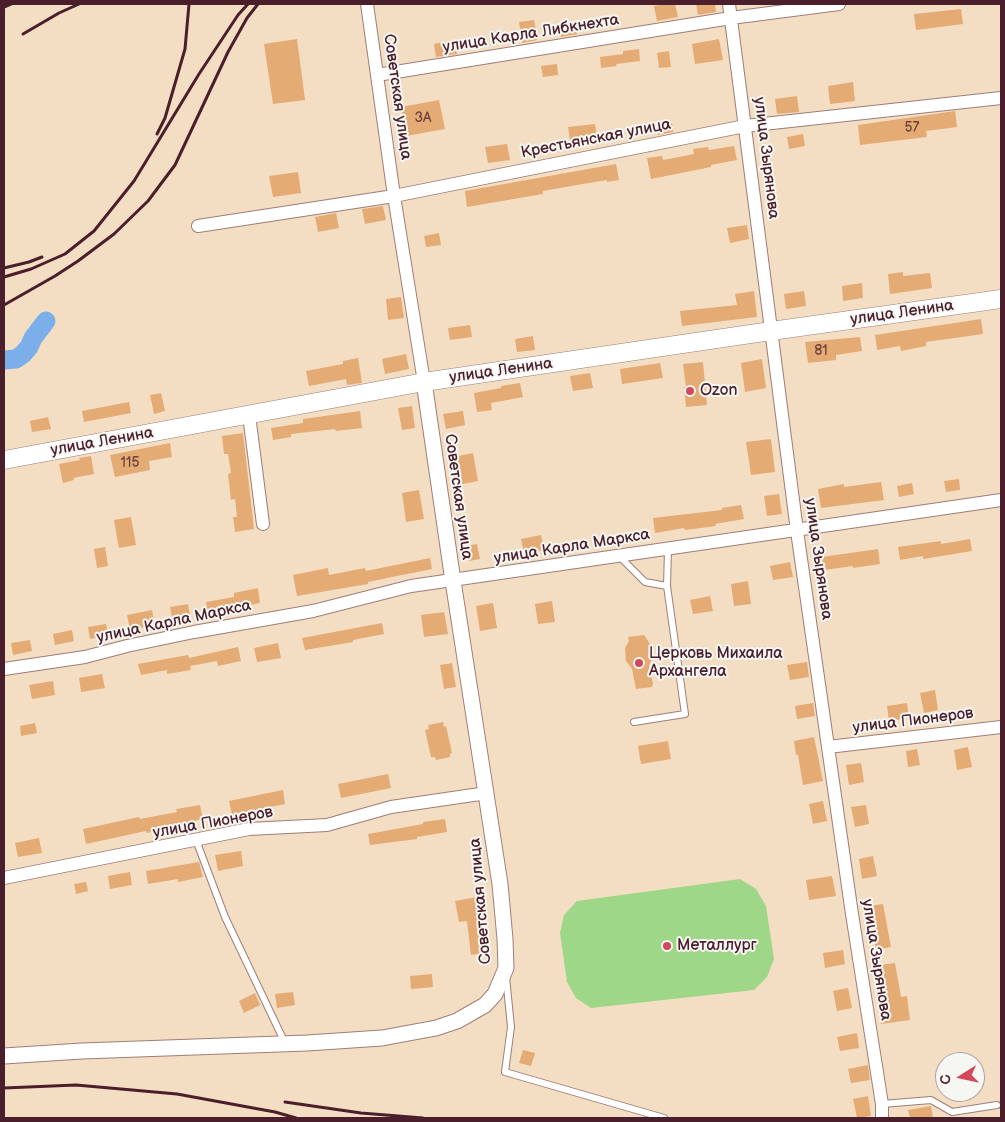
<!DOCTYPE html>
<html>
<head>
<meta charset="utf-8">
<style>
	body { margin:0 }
	#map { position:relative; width:1005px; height:1122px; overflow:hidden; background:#f3dec3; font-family:"Balsamiq Sans",sans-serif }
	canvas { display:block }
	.frame { position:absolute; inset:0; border:5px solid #4a1f2b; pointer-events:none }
	.north { position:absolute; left:935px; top:1052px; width:50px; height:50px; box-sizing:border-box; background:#f6f6f2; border:1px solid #b1a0a2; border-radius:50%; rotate:260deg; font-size:14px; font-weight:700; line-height:20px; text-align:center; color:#4a1f2b }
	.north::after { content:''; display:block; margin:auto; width:18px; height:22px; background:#d1495b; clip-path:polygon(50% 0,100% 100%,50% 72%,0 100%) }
</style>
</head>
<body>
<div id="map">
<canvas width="1005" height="1122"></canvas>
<div class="frame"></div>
<div class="north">С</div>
</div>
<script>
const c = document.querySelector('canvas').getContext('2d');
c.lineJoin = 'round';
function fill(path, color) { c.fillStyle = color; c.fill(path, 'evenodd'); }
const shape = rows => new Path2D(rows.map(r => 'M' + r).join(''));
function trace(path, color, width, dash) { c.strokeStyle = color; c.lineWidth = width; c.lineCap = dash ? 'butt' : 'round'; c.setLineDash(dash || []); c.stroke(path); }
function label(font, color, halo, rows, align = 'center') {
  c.font = font + ' "Balsamiq Sans",sans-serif'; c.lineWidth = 4; c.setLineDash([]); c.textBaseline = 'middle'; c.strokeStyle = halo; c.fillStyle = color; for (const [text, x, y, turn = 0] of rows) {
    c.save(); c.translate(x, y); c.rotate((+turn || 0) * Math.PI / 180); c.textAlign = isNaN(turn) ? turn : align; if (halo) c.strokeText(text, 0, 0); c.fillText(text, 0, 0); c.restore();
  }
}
const green = shape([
	[740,879,756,889,766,906,774,959,767,977,754,990,591,1008,576,998,567,982,560,933,564,915,577,901]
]);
const river = shape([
	[4,360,16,359,23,354,29,347,33,338,46,321]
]);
const building = shape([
	[666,4,675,4,678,17,657,21,654,6],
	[696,4,715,4,716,12,698,15],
	[961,9,963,24,916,30,914,14],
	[534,20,538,40,522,43,519,22],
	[575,22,577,34,561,37,559,25],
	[297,39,305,100,273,104,264,44],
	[719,39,723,60,695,64,692,44],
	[454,40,457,54,436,57,434,44],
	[639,49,640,61,616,64,617,66,601,68,600,57,623,54,623,51],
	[669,51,671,67,659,68,657,53],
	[557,64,558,75,543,77,541,66],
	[853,82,855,101,830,104,828,86],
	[797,96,799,112,777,114,775,99],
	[439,100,445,129,406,136,401,107],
	[955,111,957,127,926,131,927,137,860,145,858,125],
	[672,123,673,132,658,135,657,125],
	[595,124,598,144,571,147,568,127],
	[803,134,805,146,789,149,787,137],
	[507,144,510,160,488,163,485,147],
	[734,146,737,160,711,165,711,167,651,179,647,158,662,156,663,160,694,154,693,149,708,147,709,150],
	[616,164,619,180,607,182,607,180,577,185,543,191,543,194,467,207,465,191],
	[298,172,301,193,273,197,269,176],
	[383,206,386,220,365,224,362,209],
	[336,213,339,228,318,232,315,217],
	[747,225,749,239,730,243,727,228],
	[439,233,441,245,426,247,424,236],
	[903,272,903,276,930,273,932,288,890,294,888,274],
	[862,283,863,298,843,301,842,286],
	[754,291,757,317,682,326,680,311,737,305,735,294],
	[804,291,806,306,786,309,784,294],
	[401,297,404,318,388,320,386,299],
	[981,319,983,334,926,342,926,346,901,351,900,346,877,350,875,335],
	[470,325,472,337,450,340,448,328],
	[533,336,535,350,517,352,515,339],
	[860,337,862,351,836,355,836,360,808,363,805,342],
	[406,354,409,369,385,374,382,359],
	[358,358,362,383,347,385,346,379,309,386,306,371,343,364,343,361],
	[762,359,766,388,745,392,741,363],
	[703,362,707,405,686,407,684,387,686,387,683,364],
	[660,363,663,378,622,384,620,369],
	[590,373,593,388,573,391,570,376],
	[520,383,523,397,491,403,492,410,477,412,474,393,501,388,501,386],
	[161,393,165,411,154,414,150,395],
	[129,402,131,413,84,422,82,411],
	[412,406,415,428,402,430,398,408],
	[360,411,362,428,336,431,335,429,291,434,291,437,273,440,271,428,303,423,303,419],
	[463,411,465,425,446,429,443,414],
	[48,417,51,429,32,432,30,421],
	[243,433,254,529,235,532,233,517,237,517,235,499,231,500,228,474,231,473,228,454,224,454,222,436],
	[771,439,775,472,751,475,746,442],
	[170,443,172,457,149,461,150,470,115,477,110,455],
	[473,453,478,481,458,485,453,457],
	[91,456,94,474,73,478,74,480,63,483,59,464,80,460,79,458],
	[959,479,960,490,946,492,944,481],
	[881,482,884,500,821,508,818,489,844,484,844,487],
	[912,483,914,494,899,497,897,486],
	[419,490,424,519,406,522,402,493],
	[779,494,782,514,767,516,764,496],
	[741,505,744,519,715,524,716,526,685,530,684,528,655,533,653,518,722,510,722,508],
	[131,517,136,545,119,548,114,520],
	[541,535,544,550,524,553,521,539],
	[970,539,972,551,923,559,923,556,900,560,898,547,941,541,941,544],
	[477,544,480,559,469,561,466,546],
	[105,547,108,566,97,568,94,549],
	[878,549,880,564,853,568,853,566,824,570,822,557],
	[430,558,432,569,368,582,368,584,297,596,293,575,328,568,329,575,365,568,366,571],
	[790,562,793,577,773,580,770,566],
	[748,581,751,604,734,606,731,584],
	[258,588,260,603,208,614,206,602,234,597,234,593],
	[710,596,713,611,693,614,690,600],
	[552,601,555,622,538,624,535,604],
	[493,603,497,628,480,631,476,606],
	[188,604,190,615,172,618,170,607],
	[152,610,155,625,130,630,127,615],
	[444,612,448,634,424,637,421,615],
	[382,623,384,634,353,640,353,642,305,650,302,638],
	[106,624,108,635,90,639,88,627],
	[72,630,74,641,55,645,53,634],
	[644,635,650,644,652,658,649,666,653,684,652,687,636,689,632,669,626,661,625,648,629,641,628,637],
	[30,640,32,651,13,655,11,643],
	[278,643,281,658,257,662,254,648],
	[238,647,241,661,218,666,217,661,190,666,191,670,167,674,167,670,141,675,138,664,188,655,189,658],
	[807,662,809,677,790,680,787,665],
	[452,663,456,687,444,689,440,665],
	[102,674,105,688,81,692,79,678],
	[53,681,55,695,32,699,29,685],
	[935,690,938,710,924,713,920,693],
	[813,703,815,716,797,719,795,706],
	[907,703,909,718,889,721,887,706],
	[443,722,444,727,446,726,452,753,450,754,450,757,436,760,435,757,431,757,425,730,429,729,428,725],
	[35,723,37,733,21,736,20,726],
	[814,737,823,781,803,785,798,755,796,755,794,741],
	[668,741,671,759,641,764,638,746],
	[968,747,972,767,957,770,954,750],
	[917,749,920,765,908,767,906,751],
	[861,763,864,782,849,785,846,765],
	[388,774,391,788,341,798,338,784],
	[283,790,285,804,232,815,229,801],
	[823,801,827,821,813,824,809,804],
	[200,805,203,819,170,826,170,828,147,833,146,831,86,844,83,829,139,817,140,819,177,812,176,809],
	[866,805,869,824,855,827,851,807],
	[445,819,447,832,417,837,417,839,370,845,368,834,423,824,423,822],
	[39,838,42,853,18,857,15,843],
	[241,851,243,866,218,871,215,855],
	[873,856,877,876,862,879,859,859],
	[199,862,203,877,178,882,178,879,148,884,146,871],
	[130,872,132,885,110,889,108,876],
	[832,876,836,896,809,900,806,880],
	[86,882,88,891,76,894,74,884],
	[483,896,487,917,480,918,485,953,471,955,467,921,459,922,455,901],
	[883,904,891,947,876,950,868,906],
	[843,950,845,964,825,968,823,953],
	[895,963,901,997,907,996,910,1020,881,1024,878,1001,886,1000,880,965],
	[432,974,433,987,411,989,410,976],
	[848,988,852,1008,837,1011,833,991],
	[293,992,295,1005,277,1008,275,994],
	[255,993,260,1005,244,1013,239,1001],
	[857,1033,859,1048,840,1051,837,1037],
	[523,1050,535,1053,531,1066,519,1063],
	[868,1065,870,1080,851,1083,848,1069],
	[868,1096,871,1116,857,1118,853,1099],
	[931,1106,933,1118,910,1118,908,1110]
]);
const service = shape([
	[619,556,645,582,667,586],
	[634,722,685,714,667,586,668,549],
	[196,840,225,917,285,1043],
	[506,977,511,1027,505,1072,664,1118],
	[882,1104,931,1100,952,1112,997,1105]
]);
const minor = shape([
	[367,4,394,196,424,382],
	[729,4,797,531,852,914,882,1104,882,1118],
	[377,75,731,18,839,4],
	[198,226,394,196,745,126,1001,98],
	[249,415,263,524],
	[4,669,85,657,127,646,194,632,313,611,411,586,1001,500],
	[828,747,1001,727],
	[4,878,249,829,327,825,391,807,487,793]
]);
const tertiary = shape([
	[4,1056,82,1051,307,1043,382,1038,436,1028,457,1021,485,1005,495,994,506,968,505,939,500,884,453,581,424,382]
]);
const secondary = shape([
	[4,460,424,382,771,331,1001,299]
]);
const rail = shape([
	[4,7,11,4],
	[23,34,59,13,79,4],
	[157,134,165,118,185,49,189,4],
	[4,268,29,262,42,257],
	[4,277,31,269,65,254,94,231,134,181,199,74,238,15,248,4],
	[4,305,55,276,78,261,114,234,148,201,175,165,228,52,247,18,258,4],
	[4,1088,76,1085,177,1094,275,1112,296,1118],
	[285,1102,361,1113,423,1118]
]);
const markers = [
	[690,391,5,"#d1495b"],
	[639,663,5,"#d1495b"],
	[667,946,5,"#d1495b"]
];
const numberNames = [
	["3А",423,118],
	["57",912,128],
	["81",821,351],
	["115",130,463]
];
const streetNames = [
	["улица Карла Либкнехта",531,34,-9],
	["Советская улица",397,97,82],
	["Крестьянская улица",596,139,-11],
	["улица Зырянова",766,158,83],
	["улица Ленина",902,313,-8],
	["улица Ленина",501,371,-8],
	["улица Ленина",102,442,-10],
	["Советская улица",458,497,82],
	["улица Карла Маркса",572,547,-9],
	["улица Зырянова",818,559,82],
	["улица Карла Маркса",174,622,-12],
	["улица Пионеров",913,721,-7],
	["улица Пионеров",213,823,-10],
	["Советская улица",481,901,-95],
	["улица Зырянова",876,960,81]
];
const poiNames = [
	["Ozon",700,391],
	["Церковь Михаила",649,654],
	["Архангела",649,672],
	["Металлург",677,946]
];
fill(green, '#9fd789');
trace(river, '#7cafe9', 19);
fill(building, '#e5ab74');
trace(service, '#9e7e77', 8);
trace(minor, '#9e7e77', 14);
trace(tertiary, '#9e7e77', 17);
trace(secondary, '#9e7e77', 19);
trace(service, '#fff', 6);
trace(minor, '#fff', 12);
trace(tertiary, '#fff', 15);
trace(secondary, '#fff', 18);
trace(rail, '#4a1f2b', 3);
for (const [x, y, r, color] of markers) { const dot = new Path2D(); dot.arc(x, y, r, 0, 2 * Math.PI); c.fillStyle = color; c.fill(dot); trace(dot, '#f6f6f2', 2); }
label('14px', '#71423d', null, numberNames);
label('16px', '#4a1f2b', '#f6f6f2', streetNames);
label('16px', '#4a1f2b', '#f6f6f2', poiNames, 'left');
</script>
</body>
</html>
